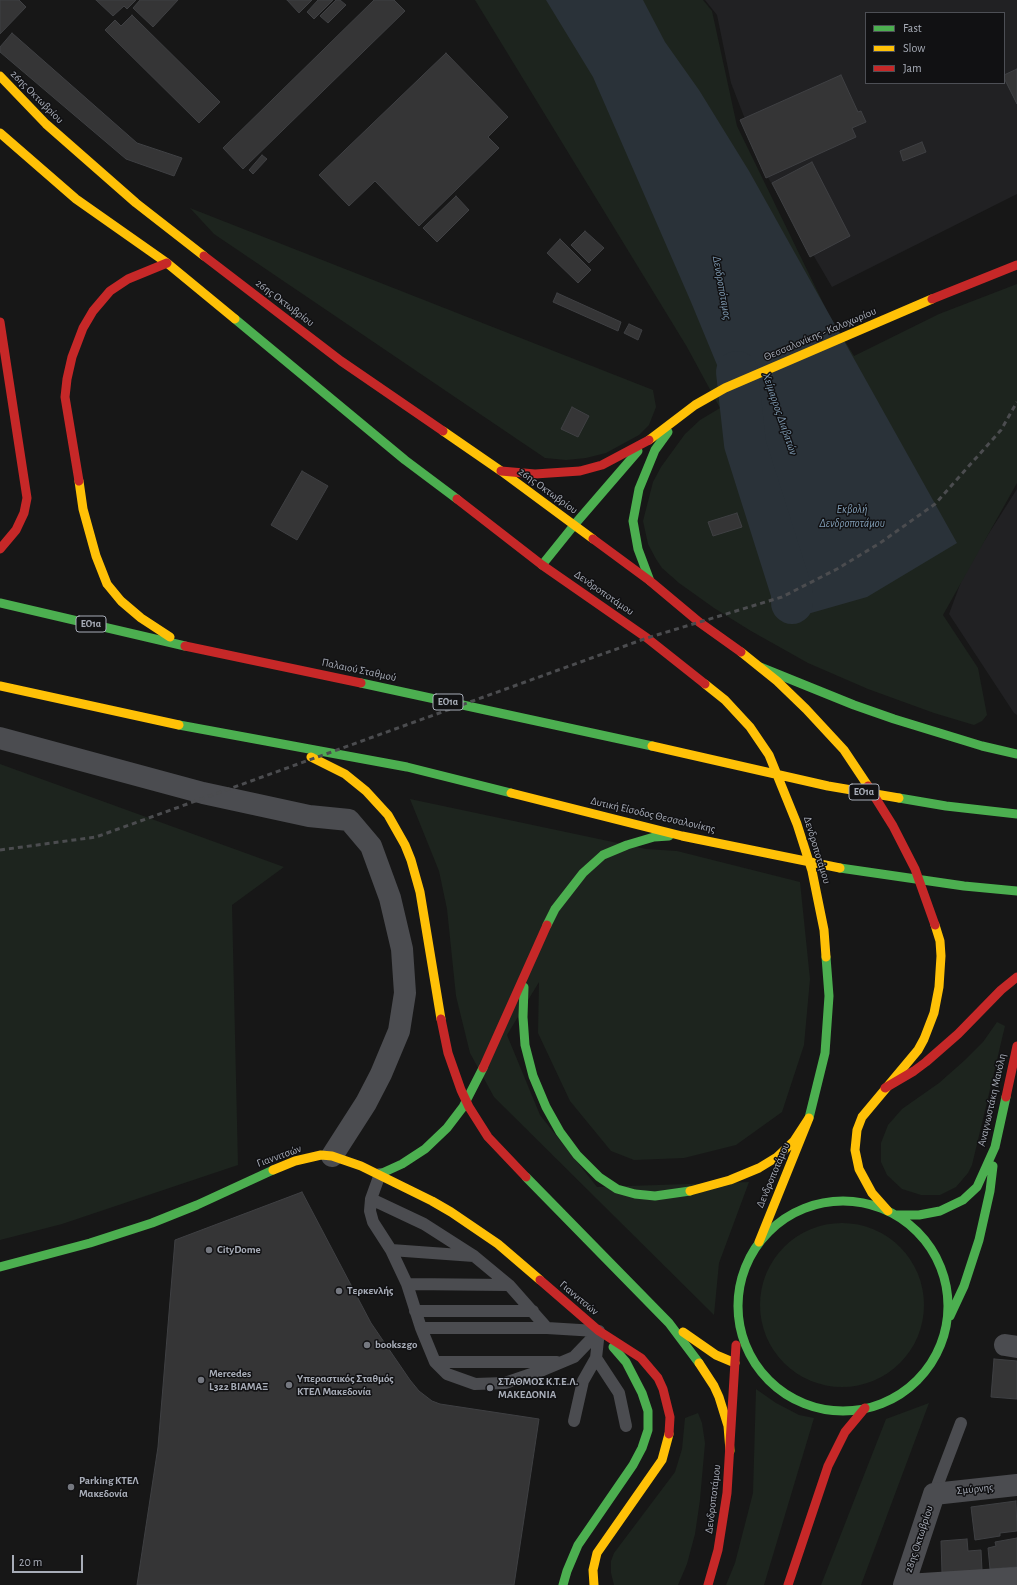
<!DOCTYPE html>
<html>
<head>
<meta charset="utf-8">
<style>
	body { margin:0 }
	#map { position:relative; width:1017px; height:1585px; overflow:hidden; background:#171717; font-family:"Alegreya Sans",sans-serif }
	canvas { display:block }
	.legend { position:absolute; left:865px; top:12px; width:140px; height:72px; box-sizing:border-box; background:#111113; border:1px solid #4d4f55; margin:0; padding:5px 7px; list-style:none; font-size:12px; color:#a8adb8 }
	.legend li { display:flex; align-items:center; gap:8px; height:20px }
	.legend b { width:20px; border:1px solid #4d4f55 }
	.scale { position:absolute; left:12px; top:1555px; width:71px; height:18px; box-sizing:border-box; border:2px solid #a8adb8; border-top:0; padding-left:5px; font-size:12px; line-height:14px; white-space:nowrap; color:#a8adb8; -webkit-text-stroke:3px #111113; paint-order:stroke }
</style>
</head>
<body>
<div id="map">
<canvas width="1017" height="1585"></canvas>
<ul class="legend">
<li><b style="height:5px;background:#4caf50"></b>Fast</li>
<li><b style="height:5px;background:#ffc107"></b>Slow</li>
<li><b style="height:5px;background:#c62828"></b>Jam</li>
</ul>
<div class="scale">20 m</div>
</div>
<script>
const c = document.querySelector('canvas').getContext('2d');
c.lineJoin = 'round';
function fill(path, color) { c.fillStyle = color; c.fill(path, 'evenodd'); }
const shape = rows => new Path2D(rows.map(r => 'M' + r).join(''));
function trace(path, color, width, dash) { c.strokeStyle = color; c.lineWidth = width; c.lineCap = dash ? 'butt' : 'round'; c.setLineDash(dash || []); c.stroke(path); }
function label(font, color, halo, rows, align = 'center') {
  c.font = font + ' "Alegreya Sans",sans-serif'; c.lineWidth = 3; c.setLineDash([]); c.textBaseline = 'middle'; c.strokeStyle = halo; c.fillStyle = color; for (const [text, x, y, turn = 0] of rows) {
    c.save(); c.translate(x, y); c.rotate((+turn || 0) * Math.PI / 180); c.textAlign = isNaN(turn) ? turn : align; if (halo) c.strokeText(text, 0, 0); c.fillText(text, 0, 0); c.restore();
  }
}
const built = shape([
	[705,0,1017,0,1017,194,832,287,767,176,731,83,717,15],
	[866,13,1004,13,1004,83,866,83],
	[1017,489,1017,715,1014,713,949,614,965,571]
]);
const green = shape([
	[475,0,703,0,712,11,737,126,828,313,854,356,939,314,1017,284,1017,483,943,615,978,668,987,715,982,721,974,725,934,713,868,689,808,663,751,631,714,608,679,583,662,568,656,559,648,544,643,521,653,482,661,467,685,434,700,420,720,408,687,347],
	[190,208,653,390,656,407,649,425,639,435,606,453,586,458,566,460,545,458,214,234],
	[0,764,284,867,232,905,238,1165,62,1224,0,1240],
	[410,799,646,849,677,851,800,882,810,979,804,1045,782,1112,736,1145,684,1158,634,1160,611,1151,570,1101,538,1033,539,982,507,1035,540,1115,597,1187,749,1182,719,1263,714,1315,494,1097,470,1053,456,996,447,909,439,871],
	[997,1022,1005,1026,972,1165,968,1173,956,1187,940,1195,921,1195,902,1189,887,1175,881,1162,881,1143,888,1125,902,1109,939,1083,965,1060,983,1042],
	'760 1305a82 82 0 1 1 164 0a82 82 0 1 1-164 0Z',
	[756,1389,776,1403,799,1415,814,1418,764,1585,726,1585,735,1563,753,1493],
	[929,1403,861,1585,821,1585,886,1419],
	[698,1413,702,1423,705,1443,700,1500,695,1534,687,1564,678,1585,614,1585,611,1573,611,1561,614,1553,675,1472,682,1449,685,1418]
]);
const water = shape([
	[546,0,643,0,665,42,699,90,749,171,957,543,867,597,797,617,760,469,691,302,593,77]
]);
const river = shape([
	[737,372,745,444,792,593,792,603]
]);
const building = shape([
	[0,0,19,0,26,7,0,34,0,0],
	[96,0,136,0,127,9,124,6,113,16,96,0],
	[140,0,178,0,153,27,133,8,140,0],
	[287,0,312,0,299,13,287,0],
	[318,0,333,0,314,19,307,12,318,0],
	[336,0,340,0,346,5,328,23,320,16,336,0],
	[374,0,394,0,405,11,243,169,223,148,374,0],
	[132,15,220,102,199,123,105,30,115,20,121,26,132,15],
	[12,33,137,143,182,158,174,176,126,159,0,52,0,47,12,33],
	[446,53,508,117,488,137,499,148,419,226,375,181,349,206,319,175,446,53],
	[1017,69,1017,104,1004,78,1004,75,1017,69],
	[841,75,858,112,861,111,866,122,852,128,856,137,766,178,740,120,841,75],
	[922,142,926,152,903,161,900,151,922,142],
	[262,155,267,159,253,174,249,170,262,155],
	[812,162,850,236,810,257,772,183,812,162],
	[456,196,469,210,437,242,423,228,456,196],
	[585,231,604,248,589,263,571,245,585,231],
	[560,239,591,270,578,283,547,253,560,239],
	[557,293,621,322,618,331,553,302,557,293],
	[629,324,642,330,638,340,624,333,629,324],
	[572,407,589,416,578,437,561,429,572,407],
	[302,471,328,486,297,540,271,525,302,471],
	[737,513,742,527,713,536,708,522,737,513],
	[302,1192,371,1323,410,1380,419,1391,432,1401,440,1404,539,1419,514,1585,137,1585,158,1447,175,1240,302,1192],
	[994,1359,1017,1361,1017,1399,991,1397,994,1359],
	[1016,1501,1017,1531,1000,1533,1000,1536,975,1540,971,1507,1016,1501],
	[1017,1538,1017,1567,990,1569,988,1548,996,1546,995,1542,1017,1538],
	[967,1539,968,1551,981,1550,982,1570,942,1573,941,1541,967,1539]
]);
const lane = shape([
	[380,1174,371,1199,370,1211,373,1222,391,1250,407,1284,421,1328,435,1362,447,1374,475,1384,505,1383,543,1370,574,1357,599,1331],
	[371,1199,424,1224,474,1256,509,1285,547,1328],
	[391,1250,474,1256],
	[407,1284,509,1285],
	[415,1311,533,1311],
	[421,1328,547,1328,596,1331],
	[596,1358,619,1393,626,1426],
	[435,1362,557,1362],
	[574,1421,583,1381,596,1358,599,1331],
	[934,1494,961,1423]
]);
const street = shape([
	[0,738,203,793,309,816,349,820,371,846,390,898,402,949,405,993,399,1031,381,1074,366,1103,332,1156],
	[1005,1345,1017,1347],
	[904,1585,934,1494,1017,1485],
	[907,1585,1017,1578]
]);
const fast = shape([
	[235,319,405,460,457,499],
	[542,565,575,524,638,451],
	[650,581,638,549,633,521,639,489,655,450,668,432],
	[0,603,185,646],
	[760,667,854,705,894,719,982,746,1017,754],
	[361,683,652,746],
	[179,725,407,767,511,793],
	[899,798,946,806,1017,814],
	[840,868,964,886,1017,891],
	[547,925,555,909,583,873,603,855,627,845,654,837,669,836],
	[524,987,523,1017,525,1045,533,1076,546,1107,560,1132,577,1155,599,1177,617,1189,635,1194,655,1196,690,1191],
	[809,1118,825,1053,829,996,826,957],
	[380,1174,402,1164,425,1149,447,1128,463,1107,483,1068],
	[526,1177,669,1323,699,1363],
	'738 1306a105 105 0 1 1 210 0a105 105 0 1 1-210 0Z',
	[896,1215,919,1215,940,1211,963,1200,977,1187,995,1147,1006,1097],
	[0,1267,90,1243,152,1223,197,1205,273,1170],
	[950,1316,964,1286,979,1240,990,1191,993,1166],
	[563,1585,567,1571,578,1545,633,1465,642,1448,648,1430,648,1411,642,1393,626,1362,613,1347]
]);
const slow = shape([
	[0,76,46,124,136,203,204,256],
	[0,133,76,199,167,263,235,319],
	[443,431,501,471,593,539],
	[649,440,695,405,725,388,932,299],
	[79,481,83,509,96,556,107,584,121,601,141,618,170,637],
	[741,652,777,681,806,709,844,750,868,786],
	[705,684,725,700,750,727,769,755,797,824,812,871,824,930,826,957],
	[0,686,179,725],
	[652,746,828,786,899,798],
	[311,757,345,774,366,791,388,815,405,845,411,860,420,892,441,1019],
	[511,793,682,836,840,868],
	[273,1170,295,1161,321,1155,332,1156,361,1166,432,1201,451,1212,498,1244,540,1280],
	[690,1191,730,1180,759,1168,777,1157,794,1141,809,1118],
	[888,1211,872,1193,859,1169,855,1150,857,1130,862,1117,918,1050,924,1039,934,1013,939,987,941,956,940,941,935,925],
	[759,1242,809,1118],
	[683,1332,716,1355,735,1363],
	[699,1363,714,1386,719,1397,728,1426,730,1451],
	[594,1585,593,1570,597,1553,662,1460,669,1434]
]);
const jam = shape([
	[204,256,341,361,443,431],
	[932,299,1017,265],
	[0,322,27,498,24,513,16,530,0,549],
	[501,471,535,474,580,471,602,465,649,440],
	[79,481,65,397,67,379,72,357,83,328,93,311,110,291,128,279,167,263],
	[457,499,542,565,647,638,705,684],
	[593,539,650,581,699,622,741,652],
	[185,646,361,683],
	[868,786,893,826,915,869,935,925],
	[441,1019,448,1053,461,1090,469,1107,488,1137,526,1177],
	[483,1068,547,925],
	[885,1088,914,1071,926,1062,958,1034,1001,990,1017,977],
	[1006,1097,1017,1046],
	[540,1280,599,1331,641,1358,658,1378,663,1389,670,1417,669,1434],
	[708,1585,718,1550,727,1493,736,1345],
	[788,1585,828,1466,845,1432,865,1408]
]);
const rail = shape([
	[0,850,96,837,647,638,782,597,837,569,880,543,935,504,1001,430,1017,402]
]);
const markers = [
	[209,1250,4,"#757880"],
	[339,1291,4,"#757880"],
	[367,1345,4,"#757880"],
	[201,1380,4,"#757880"],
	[289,1385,4,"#757880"],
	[490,1388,4,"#757880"],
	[71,1487,4,"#757880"]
];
const shields = [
	[91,624,30],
	[448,702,30],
	[864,792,30]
];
const shieldNames = [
	["ΕΟ1α",91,624],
	["ΕΟ1α",448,702],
	["ΕΟ1α",864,792]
];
const streetNames = [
	["26ης Οκτωβρίου",37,97,45],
	["26ης Οκτωβρίου",285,303,37],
	["Θεσσαλονίκης - Καλοχωρίου",820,334,-23],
	["26ης Οκτωβρίου",548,491,36],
	["Δενδροποτάμου",604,593,35],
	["Παλαιού Σταθμού",359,670,12],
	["Δυτική Είσοδος Θεσσαλονίκης",653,815,13],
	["Δενδροποτάμου",817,850,73],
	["Αναγνωστάκη Μανόλη",992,1100,-77],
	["Γιαννιτσών",279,1156,-20],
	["Δενδροποτάμου",773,1175,-67],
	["Γιαννιτσών",579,1298,40],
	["Σμύρνης",975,1489,-6],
	["Δενδροποτάμου",713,1499,-83],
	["28ης Οκτωβρίου",919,1539,-72]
];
const poiNames = [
	["CityDome",217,1250],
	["Τερκενλής",347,1291],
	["books2go",375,1345],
	["Mercedes",209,1374],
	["L322 ΒΙΑΜΑΞ",209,1387],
	["Υπεραστικός Σταθμός",297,1379],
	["ΚΤΕΛ Μακεδονία",297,1392],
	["ΣΤΑΘΜΟΣ Κ.Τ.Ε.Λ.",498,1382],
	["ΜΑΚΕΔΟΝΙΑ",498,1395],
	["Parking ΚΤΕΛ",79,1481],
	["Μακεδονία",79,1494]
];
const waterNames = [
	["Δενδροπόταμος",722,288,80],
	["Χείμαρρος Διαβατών",780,414,71],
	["Εκβολή",852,509],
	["Δενδροποτάμου",852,523]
];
fill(built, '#212123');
fill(green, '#1d241e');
fill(water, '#2a3239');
trace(river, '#2a3239', 42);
fill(building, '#353536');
trace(building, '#3f4043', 1);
trace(lane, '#4b4c50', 12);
trace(street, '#4b4c50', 22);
trace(fast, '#4caf50', 9);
trace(slow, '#ffc107', 9);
trace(jam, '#c62828', 9);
trace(rail, '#4b4c4f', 3, [5, 4]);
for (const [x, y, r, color] of markers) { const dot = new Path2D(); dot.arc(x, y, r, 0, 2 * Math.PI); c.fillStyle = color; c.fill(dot); trace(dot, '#111113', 1.5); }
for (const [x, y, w] of shields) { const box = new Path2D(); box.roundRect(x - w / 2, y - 8, w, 16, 3); c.fillStyle = '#111113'; c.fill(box); trace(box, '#a8adb8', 1); }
label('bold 10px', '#a8adb8', null, shieldNames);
label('11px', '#a8adb8', '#111113', streetNames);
label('bold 11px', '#a8adb8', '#111113', poiNames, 'left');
label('italic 12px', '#7f9bb3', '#111113', waterNames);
</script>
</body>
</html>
